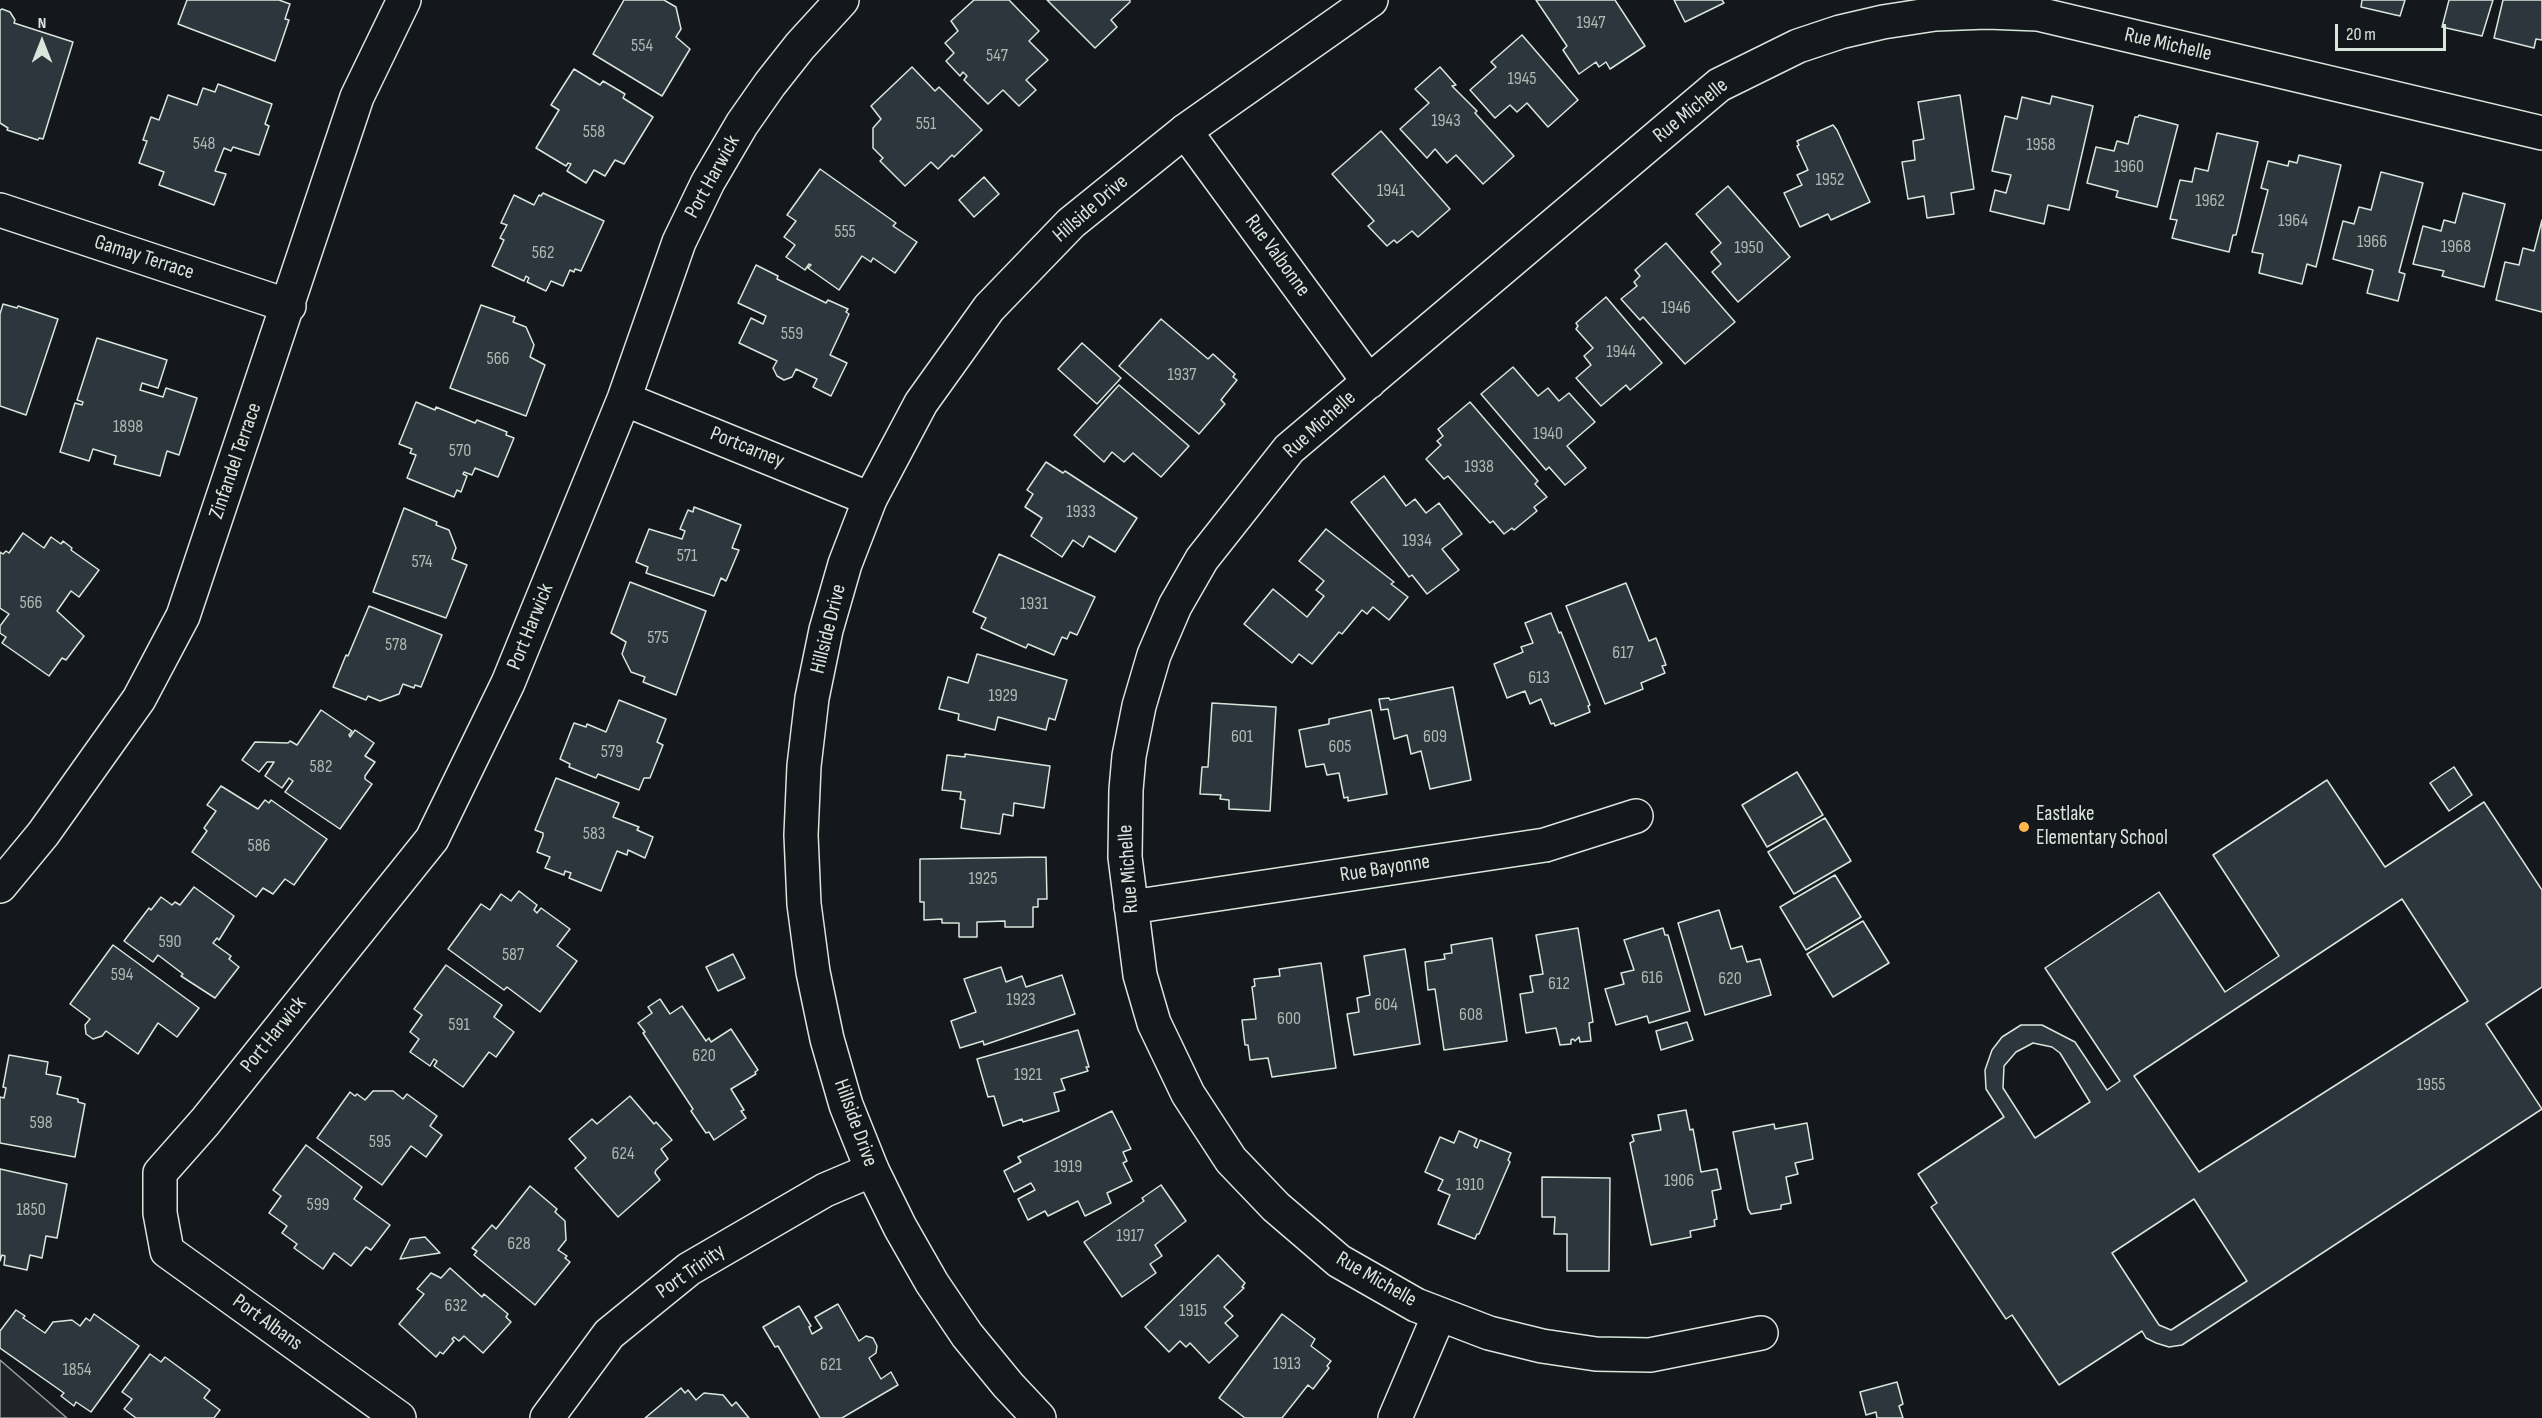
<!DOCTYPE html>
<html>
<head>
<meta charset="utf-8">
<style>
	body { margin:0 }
	#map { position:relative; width:2542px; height:1418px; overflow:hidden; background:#14181c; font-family:"Sofia Sans Condensed",sans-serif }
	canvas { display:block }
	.north { position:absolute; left:12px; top:12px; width:60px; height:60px; -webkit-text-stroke:4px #14181c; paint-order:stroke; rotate:0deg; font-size:16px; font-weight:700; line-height:24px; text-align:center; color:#d8e6dc }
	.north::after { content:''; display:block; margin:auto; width:21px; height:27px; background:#d8e6dc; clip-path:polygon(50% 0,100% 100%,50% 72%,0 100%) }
	.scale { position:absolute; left:2335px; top:24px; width:111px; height:27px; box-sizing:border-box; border:3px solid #d8e6dc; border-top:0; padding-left:8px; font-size:18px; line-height:21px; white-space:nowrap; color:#d8e6dc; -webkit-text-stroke:4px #14181c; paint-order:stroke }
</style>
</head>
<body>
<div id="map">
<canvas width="2542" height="1418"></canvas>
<div class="north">N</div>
<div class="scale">20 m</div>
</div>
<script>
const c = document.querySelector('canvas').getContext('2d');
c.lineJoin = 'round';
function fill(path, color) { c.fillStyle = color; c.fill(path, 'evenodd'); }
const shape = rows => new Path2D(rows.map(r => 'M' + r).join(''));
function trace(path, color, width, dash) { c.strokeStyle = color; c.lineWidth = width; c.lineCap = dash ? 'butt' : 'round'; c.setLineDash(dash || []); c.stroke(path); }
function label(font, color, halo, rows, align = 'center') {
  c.font = font + ' "Sofia Sans Condensed",sans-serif'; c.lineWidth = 4.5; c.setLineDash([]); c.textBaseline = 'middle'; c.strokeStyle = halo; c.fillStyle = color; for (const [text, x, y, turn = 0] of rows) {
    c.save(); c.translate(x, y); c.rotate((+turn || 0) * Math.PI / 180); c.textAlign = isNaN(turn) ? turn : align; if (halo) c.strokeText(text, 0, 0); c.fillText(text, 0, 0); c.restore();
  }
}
const green = shape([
	[0,1360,67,1418,0,1418,0,1360]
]);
const building = shape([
	[187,0,279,0,290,4,285,19,289,20,275,61,178,24,187,0],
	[624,0,664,0,676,7,681,29,676,37,690,49,662,96,593,54,624,0],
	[974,0,1009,0,1039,31,1029,41,1048,60,1026,80,1036,90,1019,106,1003,90,988,104,964,80,967,76,963,72,960,76,946,61,954,53,945,43,958,31,951,21,974,0],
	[1047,0,1130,0,1130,2,1111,20,1117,27,1095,48,1047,0],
	[1536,0,1615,0,1645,46,1610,69,1606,62,1599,67,1596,62,1579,74,1563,50,1567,46,1536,0],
	[1674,0,1722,0,1724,3,1685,22,1674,0],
	[2362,0,2405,0,2400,16,2361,7,2362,0],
	[2449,0,2493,0,2482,36,2442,27,2449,0],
	[2503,0,2542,0,2542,40,2536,39,2534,48,2494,38,2503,0],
	[2,9,10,12,15,20,14,23,73,42,43,139,39,138,38,140,7,130,8,128,0,123,0,10,2,9],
	[1522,35,1578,100,1548,127,1527,103,1517,112,1510,105,1495,118,1470,90,1496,67,1491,62,1522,35],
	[912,67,935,91,939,87,982,130,954,157,952,155,938,169,931,162,905,186,880,161,883,158,873,148,873,128,881,119,871,106,912,67],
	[1440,67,1456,85,1452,86,1477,111,1475,113,1514,156,1483,184,1456,155,1447,163,1435,149,1427,158,1400,129,1429,103,1415,89,1440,67],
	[574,69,600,85,603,81,625,94,623,98,653,117,624,164,615,160,605,176,594,170,586,183,567,171,571,164,568,163,566,166,536,148,559,110,551,105,574,69],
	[218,84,272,104,265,124,269,126,259,155,233,147,231,151,224,148,215,171,226,174,214,205,159,185,164,172,139,163,147,141,143,140,151,117,159,120,168,95,197,105,203,88,215,92,218,84],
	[1960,95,1974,189,1951,193,1954,214,1927,218,1924,196,1908,199,1902,162,1915,160,1913,141,1924,139,1918,102,1960,95],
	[2052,96,2093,106,2069,210,2048,205,2044,224,1990,211,1995,190,2006,193,2011,175,1992,171,2005,116,2017,119,2022,97,2050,104,2052,96],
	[2139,115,2178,125,2157,207,2116,197,2118,191,2087,183,2096,147,2114,151,2117,141,2128,144,2135,117,2138,117,2139,115],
	[1833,125,1837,130,1870,202,1831,220,1828,214,1800,227,1784,193,1802,185,1797,175,1808,170,1797,146,1799,145,1797,141,1833,125],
	[1381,131,1450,209,1418,237,1412,231,1397,243,1394,240,1387,246,1368,226,1374,221,1332,174,1381,131],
	[2217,133,2258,142,2236,235,2233,235,2229,252,2172,238,2177,220,2170,219,2180,180,2192,182,2195,168,2208,171,2217,133],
	[2299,155,2341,165,2316,267,2307,264,2302,284,2259,273,2263,254,2252,252,2268,190,2261,188,2268,161,2288,166,2289,161,2297,163,2299,155],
	[820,169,896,223,893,226,917,242,895,273,873,258,871,262,862,256,839,290,808,268,811,265,809,264,805,270,786,257,795,245,784,237,796,221,787,215,820,169],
	[2381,172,2423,183,2399,272,2405,274,2398,301,2367,293,2373,270,2333,259,2343,221,2354,224,2359,207,2371,210,2381,172],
	[984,177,999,194,974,217,959,200,984,177],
	[1728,186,1790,257,1738,302,1712,272,1721,264,1711,252,1721,243,1696,214,1728,186],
	[543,193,604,221,581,271,575,269,574,272,570,270,563,286,551,281,546,291,527,282,529,278,526,276,524,281,492,266,504,240,500,238,507,225,501,223,514,195,534,205,539,195,541,196,543,193],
	[2463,193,2505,204,2484,287,2442,276,2444,271,2413,264,2423,226,2441,231,2444,220,2455,223,2463,193],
	[2542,220,2542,312,2496,300,2505,262,2519,265,2523,248,2534,251,2542,220],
	[1666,243,1735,322,1685,364,1643,317,1640,320,1621,299,1637,286,1634,282,1640,276,1635,270,1666,243],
	[756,265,778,276,777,279,826,303,828,300,848,309,846,312,849,314,830,355,847,363,831,396,813,387,817,379,796,369,792,377,784,380,777,376,773,368,777,361,739,343,751,318,763,324,766,316,738,303,756,265],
	[1606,297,1662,363,1630,390,1626,385,1601,406,1576,378,1591,365,1584,356,1593,348,1576,329,1578,326,1576,323,1606,297],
	[3,304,17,308,18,306,58,319,26,415,0,406,0,314,3,304],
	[481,305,515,317,513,322,526,327,534,345,530,357,545,365,526,416,450,388,481,305],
	[1161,319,1208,359,1213,354,1235,374,1233,377,1237,380,1221,400,1225,404,1199,434,1119,366,1161,319],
	[97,338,167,360,158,388,142,383,140,390,163,397,166,388,197,398,179,455,167,451,160,476,114,464,116,456,93,449,89,461,60,452,75,403,82,405,83,402,77,400,97,338],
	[1082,343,1121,378,1097,404,1058,369,1082,343],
	[1513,367,1538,396,1548,388,1559,401,1569,393,1595,422,1567,446,1586,468,1565,485,1549,467,1546,470,1481,394,1513,367],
	[1119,385,1189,446,1161,477,1133,453,1124,462,1112,452,1104,462,1074,435,1119,385],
	[416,402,435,410,436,407,475,423,477,420,507,432,506,435,514,438,498,477,475,468,472,475,464,472,463,474,467,476,461,492,457,490,454,497,407,478,416,455,410,453,412,449,399,444,416,402],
	[1470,402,1538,481,1535,484,1547,497,1534,507,1537,511,1514,530,1512,528,1504,534,1493,521,1490,523,1448,476,1444,479,1426,459,1441,445,1437,441,1443,436,1438,429,1470,402],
	[1046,462,1063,473,1065,471,1137,518,1115,552,1089,536,1083,547,1073,540,1062,557,1031,536,1042,518,1025,507,1033,494,1027,490,1046,462],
	[1384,476,1406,506,1415,499,1426,513,1439,503,1462,534,1442,549,1459,570,1427,594,1412,575,1409,577,1351,502,1384,476],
	[694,507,741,525,732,548,739,550,726,581,721,578,714,596,646,573,648,567,636,562,649,529,682,539,685,531,680,529,688,510,693,512,694,507],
	[404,508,437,522,436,525,449,530,456,548,452,559,467,565,446,618,373,592,404,508],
	[1326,529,1394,582,1391,584,1408,597,1389,620,1373,607,1367,614,1362,610,1342,634,1339,632,1312,664,1299,654,1292,663,1244,624,1273,589,1307,617,1324,596,1316,590,1324,581,1299,561,1326,529],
	[23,533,44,548,51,537,61,544,63,541,72,548,71,550,99,570,79,597,71,591,57,611,84,636,66,660,62,658,49,676,2,643,6,637,0,633,0,626,9,614,0,608,0,552,3,554,6,551,9,553,23,533],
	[999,554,1095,597,1077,635,1070,632,1067,639,1062,637,1054,655,1028,644,1026,648,981,628,986,618,973,612,999,554],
	[630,582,706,611,676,695,643,682,645,677,631,672,622,654,626,642,611,633,630,582],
	[1626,583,1649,641,1656,638,1666,665,1662,666,1665,673,1641,683,1643,689,1605,704,1566,606,1626,583],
	[369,606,442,635,421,687,415,685,414,688,403,684,399,694,380,701,368,696,366,700,333,687,346,655,348,656,369,606],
	[1551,613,1559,633,1561,632,1590,705,1588,706,1590,712,1555,726,1554,723,1551,724,1541,699,1530,704,1525,691,1507,698,1494,664,1523,652,1521,647,1533,643,1525,623,1551,613],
	[977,654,1067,680,1055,720,1049,718,1046,730,998,717,995,730,958,720,959,714,939,709,948,677,968,683,977,654],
	[1453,687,1471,780,1430,789,1421,751,1411,754,1407,735,1394,739,1388,709,1381,710,1379,699,1389,698,1390,700,1453,687],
	[619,700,666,719,657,742,663,745,650,778,644,778,639,790,598,774,596,778,569,767,570,764,560,759,574,723,586,727,587,724,606,732,619,700],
	[1212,703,1276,707,1270,811,1229,809,1229,800,1220,799,1221,795,1200,794,1202,767,1208,767,1212,703],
	[321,710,352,731,349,735,350,737,355,730,374,743,365,756,375,762,365,776,365,779,372,784,340,829,285,792,293,781,289,778,282,788,265,776,274,762,267,762,259,772,242,760,255,742,288,743,290,741,297,745,321,710],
	[1371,710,1387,794,1348,801,1348,797,1344,798,1339,773,1327,775,1324,764,1306,767,1299,730,1329,724,1329,719,1371,710],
	[965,754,1050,766,1044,808,1014,803,1013,816,1003,814,1000,834,961,828,965,800,960,799,961,792,942,790,947,755,965,757,965,754],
	[2454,767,2472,795,2449,811,2430,783,2454,767],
	[1797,772,1823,815,1767,847,1742,805,1797,772],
	[556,778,619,803,613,817,639,827,637,830,653,837,645,858,628,850,627,855,617,851,601,891,569,878,571,873,565,871,564,875,545,868,550,857,537,852,543,836,543,833,535,830,556,778],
	[2327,780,2385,867,2484,802,2542,890,2542,987,2486,1024,2542,1109,2182,1345,2169,1347,2156,1343,2146,1338,2142,1331,2059,1385,2012,1315,2006,1319,1931,1207,1937,1203,1918,1174,2004,1117,1986,1089,1985,1070,1992,1050,2002,1037,2021,1025,2042,1025,2075,1042,2107,1090,2120,1081,2045,968,2159,892,2225,992,2279,956,2213,855,2327,780],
	[2402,899,2468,1001,2199,1172,2134,1076,2402,899],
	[2033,1043,2052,1047,2060,1053,2090,1102,2035,1138,2003,1088,2004,1066,2016,1052,2033,1043],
	[2194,1199,2247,1281,2171,1330,2159,1325,2112,1253,2194,1199],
	[221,786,258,809,265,800,269,803,271,800,327,839,294,885,285,879,273,894,263,888,256,897,192,852,207,831,204,828,216,811,207,805,221,786],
	[1825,818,1851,861,1794,894,1768,852,1825,818],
	[1046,857,1047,899,1038,899,1038,907,1033,907,1033,927,1005,927,1005,921,977,922,977,937,959,937,959,923,942,923,942,919,924,920,924,902,920,902,920,859,1046,857],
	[1835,875,1861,917,1806,950,1780,907,1835,875],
	[194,887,234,916,219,940,217,938,213,943,231,956,229,959,239,967,215,998,181,976,183,974,158,955,153,962,124,941,149,908,151,910,161,897,172,905,175,902,180,905,194,887],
	[519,891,537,905,534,910,537,913,541,908,570,929,557,946,577,961,540,1012,507,987,504,990,448,949,481,904,490,910,501,894,511,901,519,891],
	[1719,910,1731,949,1742,946,1747,962,1760,959,1771,995,1705,1015,1678,923,1719,910],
	[1863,921,1889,963,1833,997,1807,954,1863,921],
	[1578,928,1593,1022,1589,1023,1591,1041,1580,1042,1579,1037,1575,1041,1573,1039,1571,1040,1571,1044,1560,1045,1556,1028,1526,1033,1520,994,1533,992,1530,976,1543,974,1536,935,1578,928],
	[1663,928,1665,935,1668,935,1690,1011,1649,1023,1647,1016,1616,1025,1605,989,1624,984,1621,973,1634,970,1624,940,1663,928],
	[1492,938,1507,1041,1444,1050,1435,989,1428,990,1425,962,1445,959,1444,954,1452,953,1451,945,1492,938],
	[113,945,199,1008,177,1037,158,1023,138,1054,106,1031,102,1036,93,1039,86,1034,85,1025,90,1019,70,1004,113,945],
	[1405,949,1420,1044,1354,1055,1347,1014,1359,1012,1357,998,1370,995,1364,956,1405,949],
	[733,954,745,978,718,991,706,967,733,954],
	[1321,963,1336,1068,1272,1077,1268,1058,1250,1060,1248,1045,1245,1045,1242,1020,1256,1019,1252,987,1255,986,1254,979,1280,976,1279,969,1321,963],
	[446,965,502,1005,494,1017,514,1032,496,1057,489,1052,463,1087,434,1066,437,1061,434,1059,430,1066,410,1052,419,1039,410,1032,422,1015,414,1009,446,965],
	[1001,967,1006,982,1022,976,1026,987,1062,975,1075,1014,984,1045,983,1041,960,1048,951,1021,976,1012,964,979,1001,967],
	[660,999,670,1014,682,1006,706,1041,709,1038,711,1042,731,1029,758,1070,755,1072,756,1074,731,1089,744,1110,741,1111,746,1118,714,1140,709,1132,706,1133,691,1111,693,1109,643,1033,645,1032,638,1023,652,1013,648,1007,660,999],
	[1687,1022,1693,1040,1661,1050,1656,1031,1687,1022],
	[1078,1030,1089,1067,1086,1067,1088,1071,1061,1079,1065,1090,1054,1093,1059,1111,1023,1122,1022,1119,1003,1126,994,1096,988,1097,977,1059,1078,1030],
	[9,1055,48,1062,46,1074,61,1077,57,1094,78,1099,78,1102,85,1104,75,1157,0,1143,0,1097,4,1098,6,1088,3,1087,9,1055],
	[373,1091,393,1091,403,1099,407,1094,437,1116,430,1126,442,1135,426,1157,411,1146,382,1185,317,1138,350,1092,355,1096,357,1094,365,1100,373,1091],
	[630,1096,654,1124,656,1122,672,1140,661,1149,668,1159,656,1170,655,1173,660,1180,618,1217,575,1168,586,1158,569,1139,592,1119,597,1124,630,1096],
	[1686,1110,1690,1130,1693,1129,1701,1172,1717,1169,1721,1189,1712,1191,1717,1219,1714,1220,1715,1226,1690,1231,1691,1237,1651,1245,1630,1143,1634,1141,1632,1135,1661,1130,1658,1115,1686,1110],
	[1112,1111,1131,1149,1123,1152,1127,1161,1123,1163,1132,1181,1107,1193,1111,1203,1085,1216,1078,1201,1048,1216,1045,1211,1028,1220,1018,1199,1035,1190,1031,1183,1014,1192,1004,1171,1021,1162,1018,1157,1112,1111],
	[1807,1123,1813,1159,1795,1163,1798,1174,1786,1177,1791,1203,1781,1205,1781,1209,1751,1214,1748,1209,1733,1132,1774,1124,1775,1129,1807,1123],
	[1459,1131,1477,1139,1474,1146,1477,1148,1480,1140,1511,1153,1508,1160,1510,1162,1479,1234,1477,1234,1475,1239,1438,1224,1450,1195,1438,1190,1443,1180,1425,1172,1440,1137,1454,1143,1459,1131],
	[306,1145,362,1187,354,1199,390,1225,371,1250,366,1247,351,1266,334,1253,323,1269,294,1248,297,1244,282,1233,287,1226,269,1213,281,1196,273,1190,306,1145],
	[0,1169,67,1184,57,1238,46,1236,42,1258,30,1255,27,1270,4,1265,5,1256,2,1255,0,1261,0,1169],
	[1542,1177,1610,1178,1609,1271,1567,1271,1567,1234,1554,1234,1555,1217,1542,1217,1542,1177],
	[1161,1185,1186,1221,1155,1245,1162,1256,1150,1264,1156,1273,1122,1297,1084,1242,1144,1201,1142,1198,1161,1185],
	[530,1186,557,1209,555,1212,565,1221,566,1240,558,1250,567,1256,565,1258,570,1262,535,1305,474,1255,477,1251,472,1248,492,1225,496,1229,530,1186],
	[425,1237,440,1253,400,1259,410,1239,425,1237],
	[1218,1255,1245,1283,1242,1287,1244,1288,1224,1307,1233,1316,1225,1323,1238,1336,1209,1363,1190,1343,1186,1347,1180,1341,1169,1352,1145,1327,1218,1255],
	[450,1268,482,1297,484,1294,508,1314,506,1317,511,1322,483,1353,464,1336,459,1341,454,1337,452,1339,454,1341,443,1354,440,1352,436,1357,399,1324,424,1294,417,1289,431,1273,441,1278,450,1268],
	[838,1304,859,1341,866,1336,873,1338,877,1346,876,1353,869,1358,881,1379,891,1372,898,1385,842,1418,820,1418,778,1346,775,1347,763,1327,799,1306,811,1326,809,1327,812,1334,822,1328,815,1317,838,1304],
	[16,1310,25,1316,23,1318,45,1333,53,1322,72,1320,80,1326,86,1318,90,1321,94,1314,139,1346,91,1412,76,1402,74,1406,61,1396,64,1393,0,1348,0,1331,16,1310],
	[1282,1314,1315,1339,1311,1346,1331,1361,1327,1366,1329,1368,1313,1389,1308,1385,1282,1418,1245,1418,1219,1398,1282,1314],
	[150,1354,161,1362,165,1357,210,1390,204,1398,220,1410,214,1418,136,1418,124,1409,132,1399,122,1392,150,1354],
	[1897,1382,1903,1404,1899,1406,1903,1418,1877,1418,1876,1412,1866,1415,1860,1392,1897,1382],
	[681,1388,685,1393,688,1390,696,1400,704,1393,723,1395,732,1406,736,1402,749,1418,645,1418,681,1388]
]);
const minor = shape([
	[1185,131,1369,382],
	[0,210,289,306],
	[624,399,870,499],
	[0,886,43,834,139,699,183,616,357,97,404,0],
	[1131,907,1545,845,1636,816],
	[1761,1333,1650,1355,1596,1354,1542,1346,1489,1333,1416,1305,1339,1261,1276,1207,1231,1160,1188,1094,1154,1023,1140,975,1125,857,1126,790,1129,756,1139,706,1154,655,1175,606,1202,559,1289,449,1719,85,1798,46,1840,32,1883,22,1935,14,1987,12,2038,14,2542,133],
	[399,1418,167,1251,160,1213,160,1173,205,1122,432,839,508,683,624,399,679,242,708,182,742,124,770,84,800,46,842,0],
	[547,1418,609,1334,689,1269,825,1190,872,1170]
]);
const tertiary = shape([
	[1039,1418,1008,1385,967,1335,932,1283,900,1227,872,1170,846,1105,827,1039,813,972,804,904,801,835,804,766,812,698,826,630,845,564,870,499,921,403,989,308,1071,223,1185,131,1371,0],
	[1395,1418,1439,1315]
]);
const markers = [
	[2024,827,6,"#ffb74d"]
];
const numberNames = [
	["1947",1591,23],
	["554",642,46],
	["547",997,56],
	["1945",1522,79],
	["1943",1446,121],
	["551",926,124],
	["558",594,132],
	["548",204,144],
	["1958",2041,145],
	["1960",2129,167],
	["1952",1830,180],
	["1941",1391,191],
	["1962",2210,201],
	["1964",2293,221],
	["555",845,232],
	["1966",2372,242],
	["1968",2456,247],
	["1950",1749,248],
	["562",543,253],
	["1946",1676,308],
	["559",792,334],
	["1944",1621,352],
	["566",498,359],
	["1937",1182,375],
	["1898",128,427],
	["1940",1548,434],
	["570",460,451],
	["1938",1479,467],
	["1933",1081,512],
	["1934",1417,541],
	["571",687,556],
	["574",422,562],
	["566",31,603],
	["1931",1034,604],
	["575",658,638],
	["578",396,645],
	["617",1623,653],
	["613",1539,678],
	["1929",1003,696],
	["601",1242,737],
	["609",1435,737],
	["605",1340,747],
	["579",612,752],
	["582",321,767],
	["583",594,834],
	["586",259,846],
	["1925",983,879],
	["590",170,942],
	["587",513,955],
	["594",122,975],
	["616",1652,978],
	["620",1730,979],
	["612",1559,984],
	["1923",1021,1000],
	["604",1386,1005],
	["608",1471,1015],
	["600",1289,1019],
	["591",459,1025],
	["620",704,1056],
	["1921",1028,1075],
	["1955",2431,1085],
	["598",41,1123],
	["595",380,1142],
	["624",623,1154],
	["1919",1068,1167],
	["1906",1679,1181],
	["1910",1470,1185],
	["599",318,1205],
	["1850",31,1210],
	["1917",1130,1236],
	["628",519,1244],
	["632",456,1306],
	["1915",1193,1311],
	["1913",1287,1364],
	["621",831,1365],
	["1854",77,1370]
];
const streetNames = [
	["Rue Michelle",2168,45,13],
	["Rue Michelle",1691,111,-39],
	["Port Harwick",713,177,-61],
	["Hillside Drive",1091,209,-41],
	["Rue Valbonne",1277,256,54],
	["Gamay Terrace",144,258,18],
	["Rue Michelle",1320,425,-42],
	["Portcarney",747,448,22],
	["Zinfandel Terrace",236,461,-71],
	["Port Harwick",531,627,-68],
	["Hillside Drive",829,629,-76],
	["Rue Michelle",1129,869,-94],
	["Rue Bayonne",1385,869,-9],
	["Port Harwick",274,1035,-51],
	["Hillside Drive",855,1123,70],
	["Port Trinity",691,1272,-35],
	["Rue Michelle",1376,1280,30],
	["Port Albans",267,1323,36]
];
const poiNames = [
	["Eastlake",2036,815],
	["Elementary School",2036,839]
];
fill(green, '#202428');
trace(green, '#939e99', 1.5);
fill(building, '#2c363c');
trace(building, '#d8e6dc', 1.5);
trace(minor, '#d8e6dc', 36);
trace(tertiary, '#d8e6dc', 36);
trace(minor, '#14181c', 33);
trace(tertiary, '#14181c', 33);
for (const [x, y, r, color] of markers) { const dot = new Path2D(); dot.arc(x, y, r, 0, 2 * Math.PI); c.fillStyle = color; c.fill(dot); trace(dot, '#14181c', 2); }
label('18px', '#adbab4', null, numberNames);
label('21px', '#d8e6dc', '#14181c', streetNames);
label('21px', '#d8e6dc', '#14181c', poiNames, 'left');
</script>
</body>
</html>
